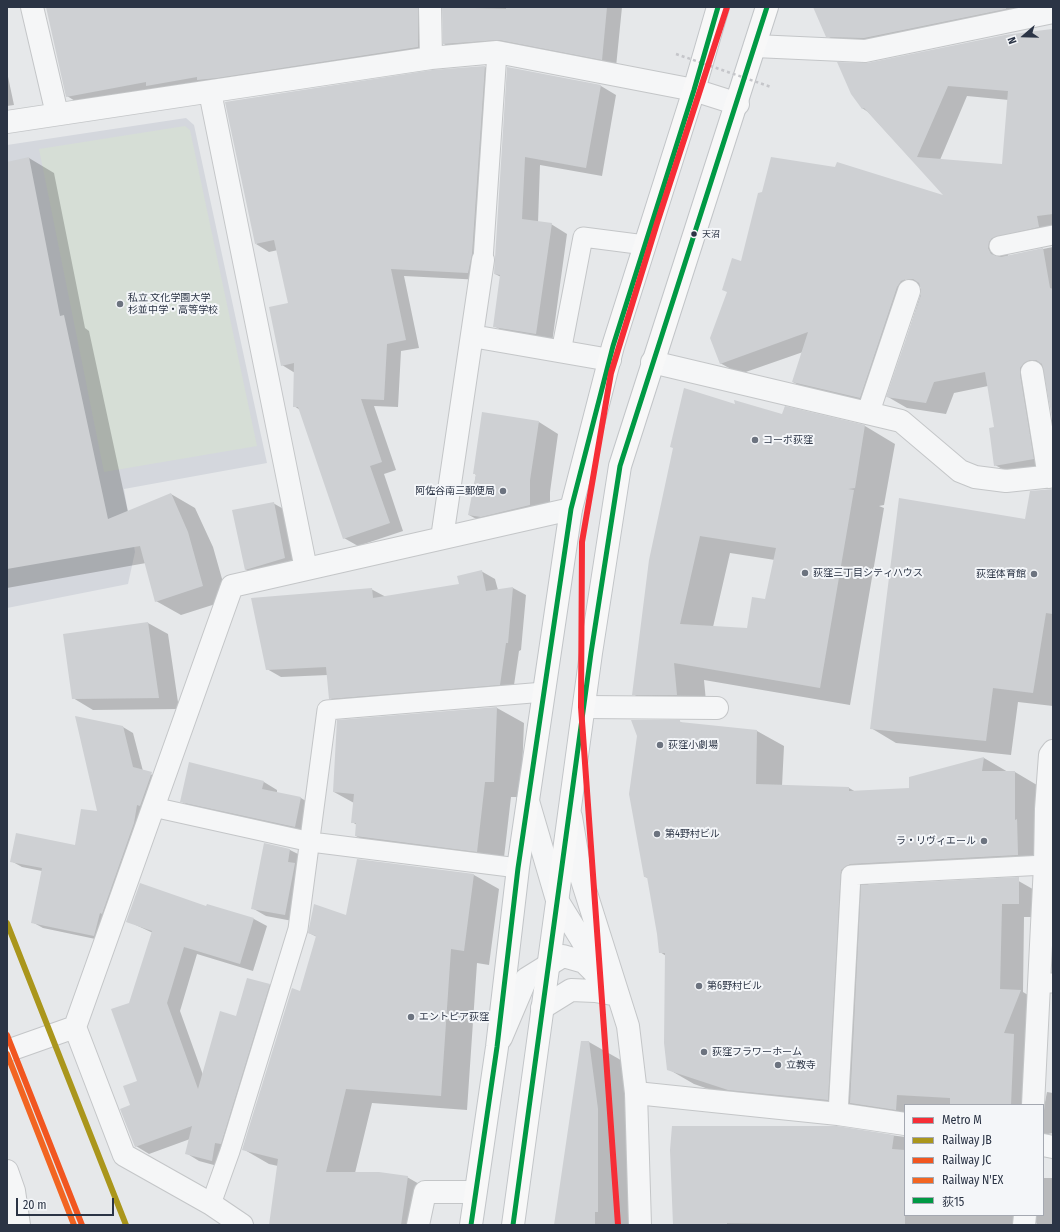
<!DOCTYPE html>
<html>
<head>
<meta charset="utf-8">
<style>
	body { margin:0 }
	#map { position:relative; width:1060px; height:1232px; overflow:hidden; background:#e6e8ea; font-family:"Fira Sans Condensed","Noto Sans JP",sans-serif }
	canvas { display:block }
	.frame { position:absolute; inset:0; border:8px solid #2b3445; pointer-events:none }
	.legend { position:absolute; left:904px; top:1104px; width:140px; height:112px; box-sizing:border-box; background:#f4f6f9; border:1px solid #a4a8b1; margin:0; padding:5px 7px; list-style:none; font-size:12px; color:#2b3445 }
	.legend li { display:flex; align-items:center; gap:8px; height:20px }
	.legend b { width:20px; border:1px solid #a4a8b1 }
	.north { position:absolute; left:1004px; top:16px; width:40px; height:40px; -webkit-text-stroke:3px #f4f6f9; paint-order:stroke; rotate:250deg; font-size:11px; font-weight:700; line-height:16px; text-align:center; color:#2b3445 }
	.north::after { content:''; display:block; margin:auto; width:14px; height:18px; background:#2b3445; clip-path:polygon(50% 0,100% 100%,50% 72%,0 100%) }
	.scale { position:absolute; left:16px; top:1198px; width:98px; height:18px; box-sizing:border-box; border:2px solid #2b3445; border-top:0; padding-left:5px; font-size:12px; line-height:14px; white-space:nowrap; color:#2b3445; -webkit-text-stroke:3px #f4f6f9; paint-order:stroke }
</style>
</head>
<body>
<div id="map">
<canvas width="1060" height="1232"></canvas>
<div class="frame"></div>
<ul class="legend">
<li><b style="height:5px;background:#f62e36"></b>Metro M</li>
<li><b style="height:5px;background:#aa961c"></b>Railway JB</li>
<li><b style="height:5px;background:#f15620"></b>Railway JC</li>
<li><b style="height:5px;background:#f26522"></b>Railway N'EX</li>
<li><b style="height:5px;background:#094"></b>荻15</li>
</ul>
<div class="north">N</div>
<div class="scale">20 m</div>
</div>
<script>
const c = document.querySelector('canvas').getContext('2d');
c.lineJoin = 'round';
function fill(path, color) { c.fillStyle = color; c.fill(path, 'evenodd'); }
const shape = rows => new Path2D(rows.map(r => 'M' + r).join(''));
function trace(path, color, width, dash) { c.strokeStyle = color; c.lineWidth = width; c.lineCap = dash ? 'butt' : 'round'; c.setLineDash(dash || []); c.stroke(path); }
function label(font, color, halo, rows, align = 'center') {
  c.font = font + ' "Fira Sans Condensed","Noto Sans JP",sans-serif'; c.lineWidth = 4; c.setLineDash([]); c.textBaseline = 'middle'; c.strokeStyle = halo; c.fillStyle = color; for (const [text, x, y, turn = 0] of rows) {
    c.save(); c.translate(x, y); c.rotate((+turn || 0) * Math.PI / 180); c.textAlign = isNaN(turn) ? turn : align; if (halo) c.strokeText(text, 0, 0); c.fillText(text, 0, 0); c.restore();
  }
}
const built = shape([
	[186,118,194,125,267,463,124,489,135,552,128,584,7,608,7,145]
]);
const green = shape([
	[185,126,190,130,257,446,104,472,39,149]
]);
const shadow = shape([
	[47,7,434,7,432,55,80,104,67,96],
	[443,7,622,7,616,67,458,52,444,44],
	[819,7,1031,7,845,46,827,36],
	[1053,30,1053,238,1008,253,1008,256,1053,247,1053,417,1046,372,1043,373,1046,471,1015,476,995,465,995,428,988,386,954,393,946,414,907,408,888,397,922,290,916,298,879,409,813,393,793,382,803,352,740,374,720,363,742,262,947,198,868,112,862,108,868,64,1016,35],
	[967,96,1009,100,1003,165,940,160],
	[902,276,921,287,921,289,901,277],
	[485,67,499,75,482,280,404,276,419,348,401,351,398,407,374,406,396,470,384,474,403,531,358,546,344,538,300,410,294,406,295,373,282,365,290,303,278,250,269,252,256,244],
	[508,68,601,86,616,95,602,176,540,165,538,223,551,224,567,234,552,343,510,335,494,326,501,277,495,274],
	[7,72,14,105,7,106],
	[29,158,54,173,85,328,89,331,128,512,171,494,195,508,213,547,228,600,181,615,156,601,146,563,7,588,7,163],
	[737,405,783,416,785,407,865,426,895,444,884,505,879,506,884,508,850,705,704,680,707,712,663,712,633,694],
	[730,553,775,560,766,601,747,629,713,627],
	[539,422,558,434,550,492,550,516,489,526,469,515,476,475,474,473],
	[273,503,287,511,299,566,259,577,246,570],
	[1053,510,1053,706,1018,702,1011,755,896,743,871,728,1026,520],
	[481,571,495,579,498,590,513,588,526,595,521,650,519,651,513,692,344,706,330,698,328,675,281,677,267,669,371,589,386,597,460,585],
	[148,623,168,634,179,709,93,710,73,698],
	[497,708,524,723,521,797,511,797,503,866,382,851,356,836,357,825,352,822,354,803,334,792,338,721],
	[679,721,684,724,757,731,784,746,782,786,849,788,856,792,910,789,984,758,1008,772,1015,772,1042,788,1042,870,877,879,866,886,1015,879,1038,892,1038,917,1024,917,1023,992,1043,1004,1044,1107,1047,1092,1053,1093,1053,1133,1043,1135,1043,1105,905,1105,905,1120,873,1116,855,1105,854,1115,755,1105,694,1084,668,1069,666,956,660,952,658,934,648,878,645,877],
	[123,727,133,733,143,771,162,779,105,941,43,928,32,922,42,871,22,867,11,861,76,846,98,813],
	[264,782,277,790,277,793,301,798,314,806,308,834,194,809,181,801],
	[265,844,290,850,304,857,298,922,266,916,252,908],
	[474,875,499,889,489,965,477,963,467,1110,372,1103,355,1173,407,1177,433,1192,428,1225,270,1225,278,1166,269,1164,243,1149,301,992,317,937,309,933,347,916],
	[207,905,254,919,267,926,253,971,197,954,180,1011,203,1075,237,1017,269,985,282,993,225,1168,199,1161,186,1153,190,1139,149,1154,136,1146,131,1106,138,1082,130,1003,153,933,127,921,207,907],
	[589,1042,626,1063,634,1225,556,1225],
	[837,1128,905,1137,905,1215,1043,1215,1043,1178,1053,1178,1053,1225,1037,1225,1037,1222,1036,1225,675,1225]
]);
const building = shape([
	[46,7,418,7,418,47,217,78,197,80,197,77,146,86,146,82,66,97],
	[442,7,506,9,506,7,607,7,602,60,499,40,443,44],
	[813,7,1006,7,1006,9,864,38,826,37],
	[1052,29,1053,214,1037,216,1039,227,992,238,989,242,988,248,991,254,1001,257,1043,248,1050,288,1053,289,1053,423,1042,364,1036,360,1030,360,1024,363,1020,368,1020,374,1034,459,994,466,989,428,994,427,985,372,934,382,926,403,886,397,921,295,921,289,919,283,913,279,906,279,901,281,897,287,860,398,792,382,808,332,720,364,710,338,727,292,722,290,732,258,741,261,758,193,762,192,771,157,835,167,837,162,943,195,864,108,862,109,851,94,837,62,867,63,1005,35],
	[948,86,1008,91,1002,164,917,157],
	[485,66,472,254,468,273,391,269,406,340,387,344,384,400,361,399,382,462,370,466,390,523,343,539,298,407,293,407,294,363,281,366,269,307,288,303,274,240,255,244,225,102,432,70],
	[507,67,601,85,586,168,525,157,522,219,552,223,536,334,493,327,500,275,494,274],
	[29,157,60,316,64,315,108,519,171,493,188,532,203,586,155,602,140,546,7,569,7,162],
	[684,388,735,404,734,400,782,414,785,406,865,425,855,488,848,489,854,490,820,688,674,663,677,695,632,695,649,560,673,448,670,447],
	[700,536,776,548,765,599,752,597,747,628,680,624],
	[482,412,539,421,530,480,530,505,481,517,468,515,476,474,473,474],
	[1053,489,1053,614,1046,613,1033,693,993,688,986,741,870,729,899,498,1025,519,1030,491],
	[274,502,285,558,245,570,232,510],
	[482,570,486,591,513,587,508,643,506,643,500,685,329,699,326,667,266,670,251,598,372,588,373,598,459,584,457,576],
	[148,622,159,698,72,699,63,634],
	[497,707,494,782,485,782,477,852,355,836,356,823,351,823,354,794,333,792,337,720],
	[75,716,123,726,133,767,152,772,140,806,137,805,134,823,102,914,100,913,94,936,31,923,42,868,10,862,16,833,75,845,81,809,97,811],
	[631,720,680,720,680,722,757,730,756,784,849,787,849,791,909,788,909,777,984,757,982,771,1015,771,1015,820,1017,819,1018,855,850,864,841,870,828,1100,728,1090,667,1070,664,1043,665,953,659,953,657,934,647,877,644,877,629,794,637,736],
	[189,762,264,781,262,789,301,797,295,827,180,802],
	[264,843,290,849,288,862,295,863,285,915,251,909],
	[357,859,474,874,464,951,451,949,441,1096,346,1089,326,1172,379,1172,408,1176,401,1225,269,1225,278,1159,242,1150,291,991,292,988,300,991,316,936,308,933,314,904,346,915],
	[1019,877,1019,904,1002,904,1000,989,1021,990,1004,1033,1014,1034,1011,1105,950,1105,950,1098,897,1095,896,1110,850,1103,861,885],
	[140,883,206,906,207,904,254,918,240,964,184,947,167,1003,198,1089,220,1011,236,1016,247,978,270,984,221,1144,215,1143,212,1161,185,1154,192,1126,135,1147,120,1109,130,1105,123,1086,137,1081,111,1009,129,1003,152,931,126,922],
	[581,1041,589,1041,598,1109,598,1212,595,1212,595,1225,554,1225],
	[672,1126,837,1126,894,1135,892,1149,905,1150,905,1225,727,1223,727,1225,673,1225,670,1150]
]);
const service = shape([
	[999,246,1053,235],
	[483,260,497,52],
	[561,352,583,237,645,245],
	[153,807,311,842,518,868],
	[1039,983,1053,983],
	[838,1114,851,875,1045,865],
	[211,1204,230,1151,298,929,327,710,544,692]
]);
const minor = shape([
	[32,7,57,114],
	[430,7,431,58],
	[755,46,865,51,1053,12],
	[210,92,306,569],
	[7,122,431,58,497,52,694,90,738,104],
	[472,336,610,360],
	[652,362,901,421,960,471,975,477,1006,481,1053,476],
	[1032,372,1049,477],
	[868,413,909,291],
	[442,538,483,260],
	[584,707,717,708],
	[7,1051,75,1027],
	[636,1093,838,1114,905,1124],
	[1033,1105,1045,865,1046,809,1050,755,1053,751],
	[1043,1145,1053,1147],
	[7,1171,14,1191,19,1225],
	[242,1225,211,1204,124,1155,75,1027,232,586,571,509],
	[418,1225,425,1192,475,1192],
	[1024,1225,1025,1215]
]);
const tertiary = shape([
	[528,801,557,900,604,976],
	[571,817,581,877,628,1026,636,1093,640,1225],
	[542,1008,571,990,595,991,618,995],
	[501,1038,526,979,563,956,584,962,598,976]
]);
const primary = shape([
	[471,1225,497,1047,518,868,571,509,613,346,694,90,718,7],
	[513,1225,591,653,620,466,767,7]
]);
const pathBridge = shape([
	[676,54,771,87]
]);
const bus1 = shape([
	[471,1225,497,1047,518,868,571,509,613,346,694,90,718,7],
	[513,1225,591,653,620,466,767,7]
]);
const rail1 = shape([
	[7,923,126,1225]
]);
const rail2 = shape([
	[7,1035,82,1225]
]);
const rail3 = shape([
	[7,1054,74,1225]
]);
const metro1 = shape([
	[618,1225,581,707,582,542,611,373,657,223,727,7]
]);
const markers = [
	[694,234,3.5,"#2b3445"],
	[120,304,4,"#6c737f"],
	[755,440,4,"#6c737f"],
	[503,491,4,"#6c737f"],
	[805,573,4,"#6c737f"],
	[1034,574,4,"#6c737f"],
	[660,745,4,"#6c737f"],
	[657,834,4,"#6c737f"],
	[984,841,4,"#6c737f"],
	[699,986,4,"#6c737f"],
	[411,1017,4,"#6c737f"],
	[704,1052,4,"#6c737f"],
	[778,1065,4,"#6c737f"]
];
const busNames = [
	["天沼",702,234]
];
const poiNames = [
	["私立 文化学園大学",128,298],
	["杉並中学・高等学校",128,310],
	["コーポ荻窪",763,440],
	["阿佐谷南三郵便局",495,491,"right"],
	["荻窪三丁目シティハウス",813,573],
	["荻窪体育館",1026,574,"right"],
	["荻窪小劇場",668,745],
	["第4野村ビル",665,834],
	["ラ・リヴィエール",976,841,"right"],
	["第6野村ビル",707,986],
	["エントピア荻窪",419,1017],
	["荻窪フラワーホーム",712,1052],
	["立教寺",786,1065]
];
fill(built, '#d4d7dd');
fill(green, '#d6ded6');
fill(shadow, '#0003');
fill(building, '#ced0d3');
trace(service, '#c4c6c8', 21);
trace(minor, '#c4c6c8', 24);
trace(tertiary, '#c4c6c8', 24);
trace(primary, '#c2c5c8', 24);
trace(service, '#f5f6f7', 19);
trace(minor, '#f5f6f7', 22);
trace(tertiary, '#f5f6f7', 22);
trace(primary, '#f8f8f8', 22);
trace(pathBridge, '#c5c6ca', 2.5, [3, 3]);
trace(bus1, '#094', 5);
trace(rail1, '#aa961c', 6);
trace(rail2, '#f15620', 6);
trace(rail3, '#f26522', 6);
trace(metro1, '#f62e36', 6);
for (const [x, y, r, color] of markers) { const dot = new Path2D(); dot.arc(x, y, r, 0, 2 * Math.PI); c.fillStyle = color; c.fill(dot); trace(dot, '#f4f6f9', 1.5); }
label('9px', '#2b3445', '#f4f6f9', busNames, 'left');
label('10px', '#2b3445', '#f4f6f9', poiNames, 'left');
</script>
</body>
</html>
